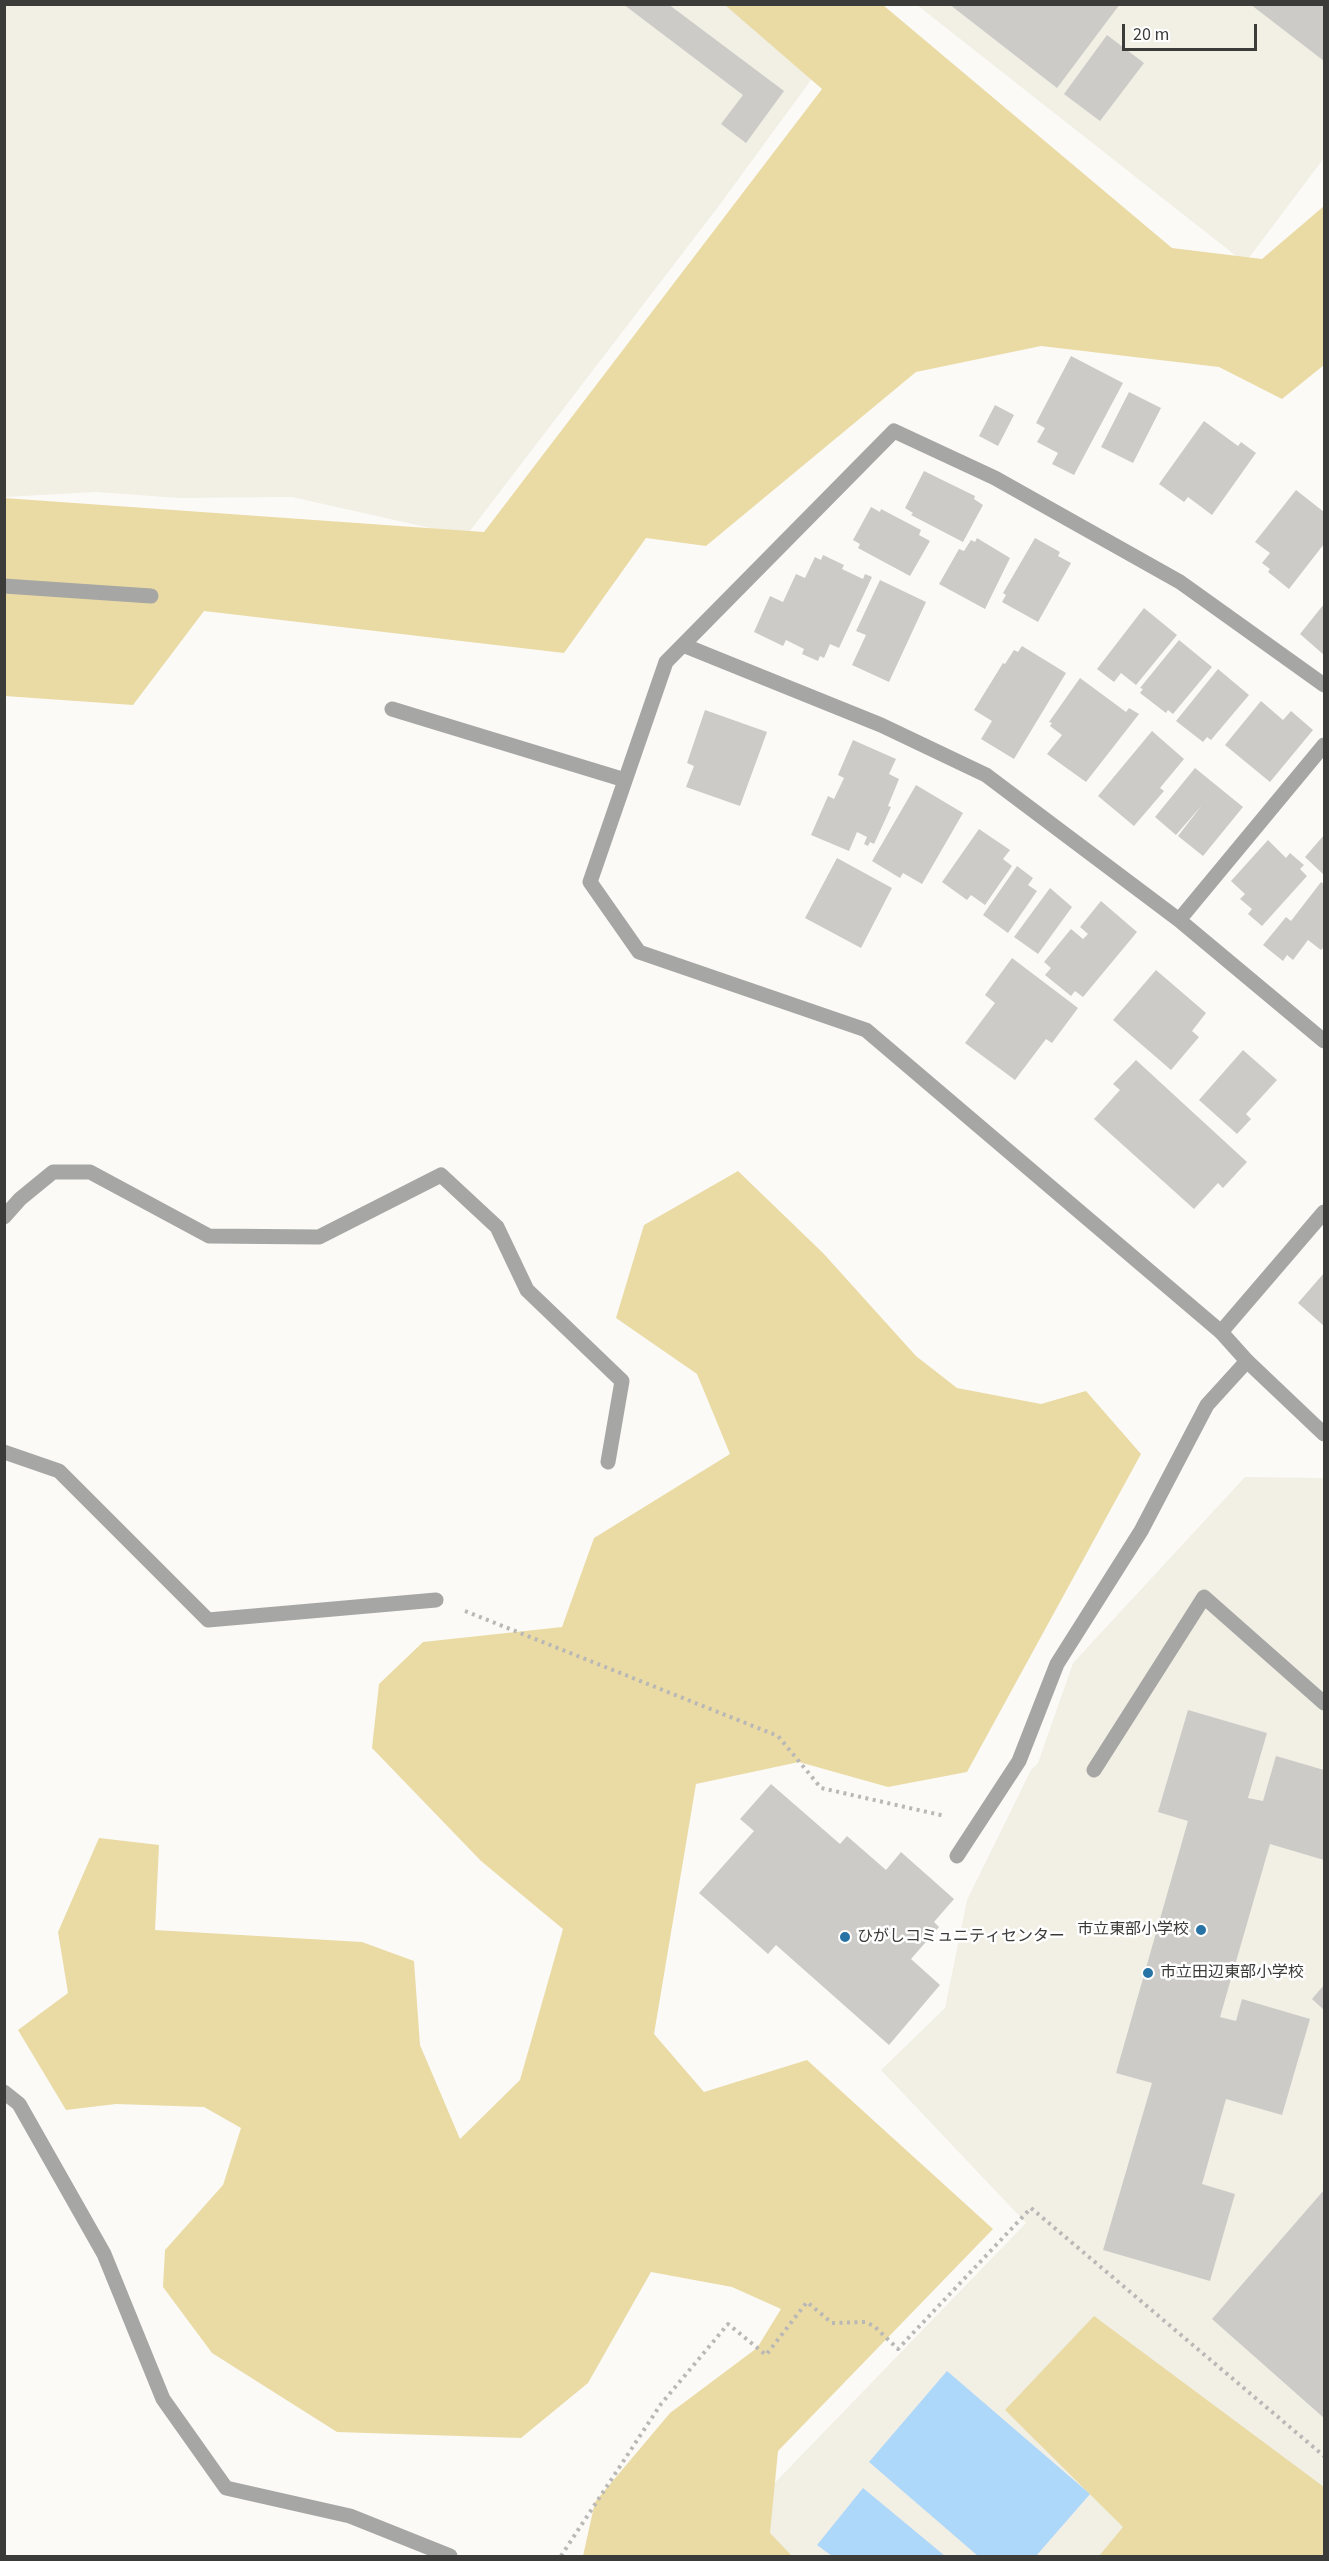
<!DOCTYPE html>
<html>
<head>
<meta charset="utf-8">
<style>
	body { margin:0 }
	#map { position:relative; width:1329px; height:2561px; overflow:hidden; background:#fbfaf7; font-family:"Source Sans 3",sans-serif }
	canvas { display:block }
	.frame { position:absolute; inset:0; border:6px solid #3b3b3a; pointer-events:none }
	.scale { position:absolute; left:1122px; top:24px; width:135px; height:27px; box-sizing:border-box; border:3px solid #3b3b3a; border-top:0; padding-left:8px; font-size:18px; line-height:21px; white-space:nowrap; color:#3b3b3a; -webkit-text-stroke:4px #fff; paint-order:stroke }
</style>
</head>
<body>
<div id="map">
<canvas width="1329" height="2561"></canvas>
<div class="frame"></div>
<div class="scale">20 m</div>
</div>
<script>
const c = document.querySelector('canvas').getContext('2d');
c.lineJoin = 'round';
function fill(path, color) { c.fillStyle = color; c.fill(path, 'evenodd'); }
const shape = rows => new Path2D(rows.map(r => 'M' + r).join(''));
function trace(path, color, width, dash) { c.strokeStyle = color; c.lineWidth = width; c.lineCap = dash ? 'butt' : 'round'; c.setLineDash(dash || []); c.stroke(path); }
function label(font, color, halo, rows, align = 'center') {
  c.font = font + ' "Source Sans 3","Noto Sans JP",sans-serif'; c.lineWidth = 5; c.setLineDash([]); c.textBaseline = 'middle'; c.strokeStyle = halo; c.fillStyle = color; for (const [text, x, y, turn = 0] of rows) {
    c.save(); c.translate(x, y); c.rotate((+turn || 0) * Math.PI / 180); c.textAlign = isNaN(turn) ? turn : align; if (halo) c.strokeText(text, 0, 0); c.fillText(text, 0, 0); c.restore();
  }
}
const built = shape([
	[5,5,866,5,718,207,466,536,292,497,179,498,96,492,5,497],
	[917,5,1324,5,1324,158,1245,263],
	[1245,1477,1324,1478,1324,2556,750,2556,731,2528,1026,2223,881,2070,945,2008,967,1900,1031,1770,1038,1763,1073,1663]
]);
const green = shape([
	[725,5,883,5,1172,248,1262,259,1324,206,1324,365,1282,399,1219,367,1041,346,916,372,706,546,646,538,564,653,204,611,133,705,5,696,4,498,484,532,822,89],
	[738,1171,823,1253,916,1356,957,1388,1041,1404,1086,1391,1141,1454,967,1772,888,1787,799,1762,696,1784,654,2034,704,2092,807,2060,993,2229,778,2451,770,2533,792,2556,583,2556,595,2502,670,2413,757,2348,781,2309,732,2287,651,2272,588,2383,521,2438,337,2432,212,2353,163,2287,165,2250,223,2185,241,2128,204,2107,116,2104,66,2110,18,2030,68,1993,58,1932,99,1838,159,1845,155,1930,362,1942,414,1961,420,2045,460,2139,520,2080,563,1929,481,1861,372,1748,379,1684,423,1642,562,1627,594,1538,730,1454,697,1374,616,1318,644,1225],
	[1094,2316,1324,2487,1324,2556,1099,2556,1123,2527,1005,2410]
]);
const water = shape([
	[947,2371,1090,2494,1036,2556,978,2556,869,2462],
	[863,2488,945,2556,832,2556,817,2545]
]);
const building = shape([
	[623,4,668,4,784,91,746,143,721,124,743,95],
	[949,4,1120,4,1057,88],
	[1250,4,1324,4,1324,61],
	[1107,35,1144,63,1100,121,1064,94],
	[1071,356,1123,383,1074,475,1052,464,1058,453,1037,442,1045,428,1036,423],
	[1129,392,1161,408,1133,463,1101,447],
	[995,405,1014,415,998,446,979,436],
	[1204,421,1238,446,1241,442,1256,453,1212,515,1188,497,1184,502,1159,484],
	[924,471,975,496,974,499,983,505,963,542,911,515,913,513,905,508],
	[1296,490,1324,512,1324,544,1289,589,1268,572,1270,569,1262,563,1270,553,1255,542],
	[871,507,880,512,881,509,921,530,919,535,930,541,910,576,858,548,860,544,853,540],
	[977,538,1010,558,985,609,939,584,959,549,964,551,971,540,975,542],
	[1035,538,1060,552,1058,556,1071,563,1038,622,1002,602,1006,595,1003,593],
	[823,555,844,565,842,569,863,579,865,574,872,577,839,648,830,644,824,658,820,656,818,661,802,654,804,649,786,640,783,646,754,632,770,596,783,602,796,574,805,578,815,557,821,560],
	[880,580,926,602,889,682,852,665,866,635,856,631],
	[1324,604,1324,655,1300,634],
	[1144,608,1177,635,1136,685,1121,673,1114,682,1097,669],
	[1179,640,1212,667,1173,714,1168,710,1166,713,1140,693,1143,689,1140,688],
	[1022,646,1066,673,1014,759,981,739,992,721,974,710,1003,663,1005,664,1014,650,1018,652],
	[1218,669,1249,695,1211,740,1207,737,1203,742,1176,721],
	[1080,678,1126,712,1129,708,1139,714,1086,782,1047,754,1062,735,1050,726,1052,723,1049,722],
	[1261,701,1283,720,1291,711,1313,730,1270,782,1225,745],
	[705,710,767,732,740,806,686,787,694,766,687,763],
	[1152,731,1184,759,1160,788,1164,791,1134,826,1098,796],
	[853,740,896,759,889,774,899,779,888,806,891,807,874,844,870,842,868,846,864,844,867,837,857,832,849,851,811,835,828,796,834,799,844,778,838,775],
	[1195,768,1243,807,1203,856,1178,836,1202,805,1176,835,1155,817],
	[916,785,963,813,922,884,903,873,900,878,872,861],
	[979,829,1010,850,1003,859,1012,866,985,905,971,895,967,900,942,882],
	[1324,835,1324,875,1305,857],
	[1268,840,1286,858,1290,853,1304,865,1300,869,1307,876,1262,926,1248,914,1252,909,1240,899,1245,894,1231,881],
	[837,858,892,888,861,948,805,918],
	[1017,866,1033,878,1028,885,1037,891,1008,933,983,915],
	[1321,882,1324,884,1324,947,1321,950,1308,940,1293,960,1287,955,1283,961,1263,945,1286,917,1291,921],
	[1050,888,1072,907,1038,954,1014,937],
	[1101,901,1137,932,1083,997,1075,991,1071,996,1045,975,1051,968,1044,962,1071,929,1083,939,1088,934,1080,927],
	[1012,958,1078,1008,1052,1043,1046,1039,1015,1080,965,1043,995,1003,985,995],
	[1156,970,1206,1013,1192,1031,1199,1037,1171,1070,1113,1020],
	[1243,1050,1277,1080,1246,1114,1251,1119,1237,1134,1199,1100],
	[1136,1060,1247,1162,1223,1188,1218,1183,1194,1209,1094,1119,1120,1090,1113,1084],
	[1324,1273,1324,1326,1298,1303],
	[1188,1710,1267,1733,1248,1798,1263,1801,1276,1756,1324,1770,1324,1860,1270,1844,1220,2017,1236,2021,1242,1999,1310,2019,1282,2115,1226,2099,1202,2184,1235,2194,1210,2281,1103,2250,1152,2083,1116,2073,1188,1821,1158,1812],
	[771,1784,840,1844,847,1836,886,1870,901,1852,954,1899,934,1922,939,1927,911,1959,940,1985,889,2045,776,1945,768,1954,699,1893,754,1831,740,1819],
	[1324,1985,1324,2010,1312,1999],
	[1324,2190,1324,2418,1212,2319]
]);
const path = shape([
	[465,1611,778,1736,821,1788,945,1816],
	[561,2556,661,2404,728,2324,766,2355,807,2302,832,2323,865,2322,874,2326,898,2349,1031,2208,1324,2456]
]);
const service = shape([
	[4,1217,20,1199,53,1172,90,1172,209,1236,319,1237,441,1175,497,1227,527,1290,622,1381,608,1462],
	[1094,1770,1204,1597,1324,1703],
	[957,1856,1019,1761,1057,1664,1141,1531,1207,1405,1247,1361]
]);
const minor = shape([
	[4,586,151,596],
	[683,645,881,725,986,775,1179,920,1324,1041],
	[392,709,625,780],
	[1179,920,1324,745],
	[1221,1332,866,1030,639,952,590,882,666,662,894,431,995,478,1180,582,1324,685],
	[4,1452,59,1471,208,1620,436,1600],
	[4,2092,19,2104,104,2254,163,2399,226,2488,350,2516,450,2556]
]);
const tertiary = shape([
	[1324,1212,1221,1332,1247,1361,1324,1434]
]);
const markers = [
	[1201,1930,6,"#2773a6"],
	[845,1937,6,"#2773a6"],
	[1148,1973,6,"#2773a6"]
];
const poiNames = [
	["市立東部小学校",1189,1930,"right"],
	["ひがしコミュニティセンター",857,1937],
	["市立田辺東部小学校",1160,1973]
];
fill(built, '#f2efe5');
fill(green, '#eadba5');
fill(water, '#aed8fa');
fill(building, '#cccbc8');
trace(path, '#b9b8b6', 4, [3, 4.5]);
trace(service, '#a6a6a4', 15);
trace(minor, '#a6a6a4', 15);
trace(tertiary, '#a6a6a4', 15);
for (const [x, y, r, color] of markers) { const dot = new Path2D(); dot.arc(x, y, r, 0, 2 * Math.PI); c.fillStyle = color; c.fill(dot); trace(dot, '#fff', 2); }
label('16px', '#3b3b3a', '#fff', poiNames, 'left');
</script>
</body>
</html>
